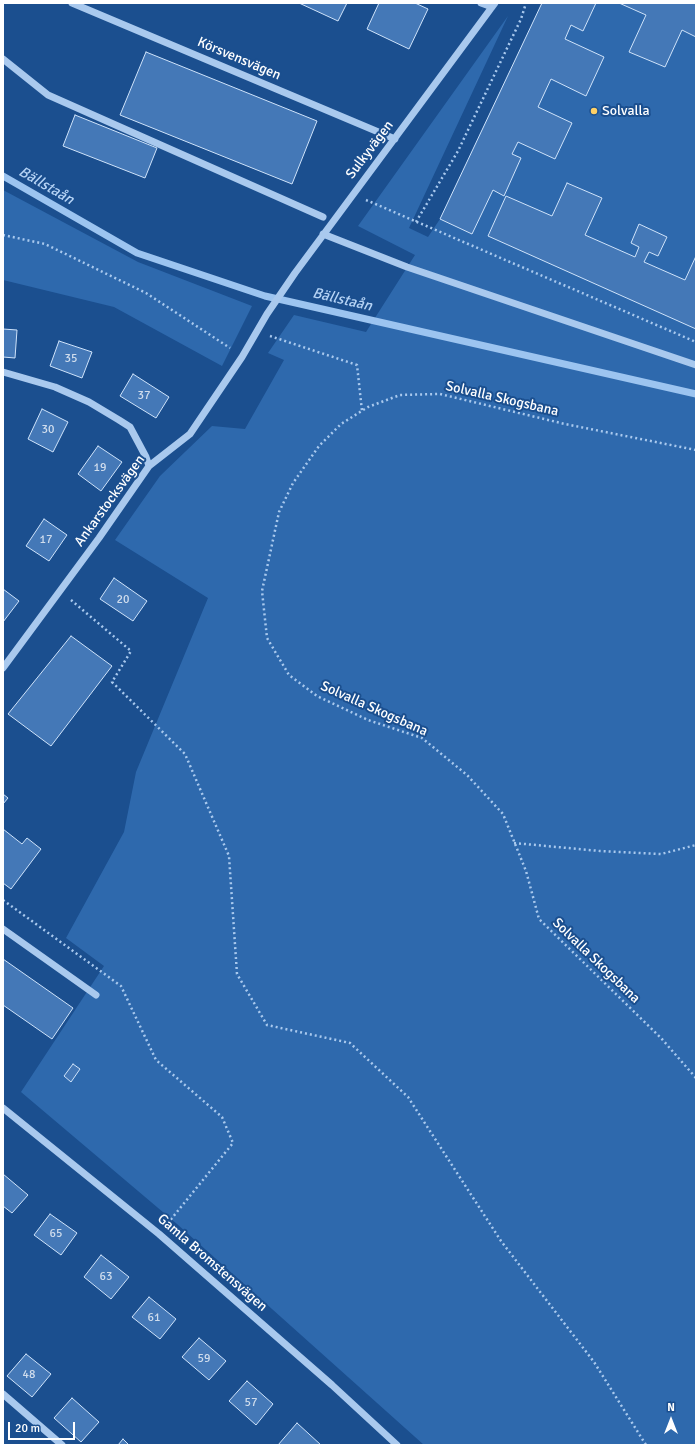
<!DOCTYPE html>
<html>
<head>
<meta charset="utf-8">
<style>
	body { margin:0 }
	#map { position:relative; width:699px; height:1448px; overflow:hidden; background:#1b4f8f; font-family:Signika,sans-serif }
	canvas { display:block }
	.frame { position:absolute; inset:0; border:4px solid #fff; pointer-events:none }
	.north { position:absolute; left:651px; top:1400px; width:40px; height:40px; -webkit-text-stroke:3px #1b4f8f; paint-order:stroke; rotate:0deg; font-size:11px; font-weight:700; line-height:16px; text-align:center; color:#fff }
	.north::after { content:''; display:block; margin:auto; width:14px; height:18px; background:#fff; clip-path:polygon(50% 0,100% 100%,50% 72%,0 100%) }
	.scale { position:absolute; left:8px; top:1422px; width:67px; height:18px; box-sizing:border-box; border:2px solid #fff; border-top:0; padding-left:5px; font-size:12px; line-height:14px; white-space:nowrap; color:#fff; -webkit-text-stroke:3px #1b4f8f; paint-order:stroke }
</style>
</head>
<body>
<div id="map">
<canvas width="699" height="1448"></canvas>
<div class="frame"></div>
<div class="north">N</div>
<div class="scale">20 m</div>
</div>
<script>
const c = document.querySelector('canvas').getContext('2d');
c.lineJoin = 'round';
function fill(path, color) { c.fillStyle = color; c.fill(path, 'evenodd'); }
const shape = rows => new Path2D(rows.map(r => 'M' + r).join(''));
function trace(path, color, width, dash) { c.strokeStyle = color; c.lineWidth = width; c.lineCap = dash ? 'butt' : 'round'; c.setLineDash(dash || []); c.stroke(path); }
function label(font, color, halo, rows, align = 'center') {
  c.font = font + ' Signika,sans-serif'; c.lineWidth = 4; c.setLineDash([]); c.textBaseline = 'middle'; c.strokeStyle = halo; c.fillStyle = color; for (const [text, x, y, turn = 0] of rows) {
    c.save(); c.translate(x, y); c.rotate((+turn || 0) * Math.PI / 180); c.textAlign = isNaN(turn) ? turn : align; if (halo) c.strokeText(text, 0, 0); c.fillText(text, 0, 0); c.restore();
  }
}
const green = shape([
	[542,3,696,3,696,1445,424,1445,177,1224,21,1092,104,966,66,938,124,832,136,772,208,598,115,540,160,476,212,426,245,429,284,360,268,353,294,315,366,332,415,255,358,226,508,16,409,228,428,237,440,219],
	[3,190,138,262,252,306,222,366,114,307,3,280]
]);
const stream = shape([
	[3,176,137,253,265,296,696,394]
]);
const building = shape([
	[299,3,347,3,338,21,299,3],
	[379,3,415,3,428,9,409,49,367,29,379,3],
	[542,3,596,3,583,31,571,25,565,39,604,57,586,96,551,79,538,107,572,123,555,159,518,142,512,154,521,158,504,196,493,190,472,234,440,219,542,3],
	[619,3,696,3,696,37,682,30,665,67,629,52,646,15,619,3],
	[146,52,317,121,292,184,120,115,146,52],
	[75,115,157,148,145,178,63,146,75,115],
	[567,183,602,198,585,235,635,257,639,247,631,243,639,224,667,237,658,256,649,252,644,262,685,280,696,256,696,329,488,236,506,196,552,216,567,183],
	[3,329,17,330,15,358,3,357,3,329],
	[59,341,92,352,82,378,50,366,59,341],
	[133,374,169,397,156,418,120,396,133,374],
	[42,409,68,422,53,452,28,439,42,409],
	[98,446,122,462,101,491,78,474,98,446],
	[44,519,67,535,49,561,26,546,44,519],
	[114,578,147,601,133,621,100,599,114,578],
	[3,589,19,601,3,622,3,589],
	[71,636,112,666,51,746,8,714,71,636],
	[3,794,8,798,3,804,3,794],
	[3,829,22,844,27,838,41,849,11,889,3,883,3,829],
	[3,959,73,1008,52,1039,3,1005,3,959],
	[73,1064,80,1069,71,1082,64,1076,73,1064],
	[3,1174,28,1195,12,1213,3,1206,3,1174],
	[50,1214,77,1233,61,1255,34,1235,50,1214],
	[101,1255,129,1277,111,1299,84,1277,101,1255],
	[149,1297,176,1319,160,1339,132,1317,149,1297],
	[199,1338,226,1361,209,1380,182,1357,199,1338],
	[26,1354,51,1374,32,1397,7,1376,26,1354],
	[247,1381,273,1404,256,1425,229,1401,247,1381],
	[72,1398,99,1422,81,1442,54,1418,72,1398],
	[297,1423,321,1445,278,1445,297,1423],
	[123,1439,129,1445,118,1445,123,1439]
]);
const path = shape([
	[366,200,696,342],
	[416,222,458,151,521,19,526,3],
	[3,235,45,244,146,293,230,348],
	[270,336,357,365,362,411],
	[696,450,565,424,440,394,400,395,368,407,341,424,319,446,293,483,279,512,262,591,267,638,289,675,317,696,368,720,422,738,467,775,503,814,526,871,539,919,661,1038,696,1078],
	[71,600,131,651,112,682,185,754,229,856,237,974,267,1025,350,1043,408,1097,501,1241,594,1362,646,1445],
	[514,843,600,851,661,854,696,845],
	[3,900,121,986,156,1060,222,1117,233,1143,168,1223]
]);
const minor = shape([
	[72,3,395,139],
	[481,3,492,7],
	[3,59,48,95,323,217],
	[323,234,407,267,696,365],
	[3,372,55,387,89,402,119,420,130,427,146,457,149,466],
	[3,668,99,538,149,466,190,434,242,357,267,314,295,273,495,3],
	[3,929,96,995],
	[3,1108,159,1234,332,1385,397,1445],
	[3,1394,62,1445]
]);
const markers = [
	[594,111,4,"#ffd166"]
];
const numberNames = [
	["35",71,359],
	["37",144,396],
	["30",48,430],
	["19",100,468],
	["17",46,540],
	["20",123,600],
	["65",56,1234],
	["63",106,1277],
	["61",154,1318],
	["59",204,1359],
	["48",29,1375],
	["57",251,1403]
];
const streetNames = [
	["Körsvensvägen",239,59,23],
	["Sulkyvägen",370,150,-53],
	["Solvalla Skogsbana",502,399,13],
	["Ankarstocksvägen",110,501,-54],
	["Solvalla Skogsbana",374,709,24],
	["Solvalla Skogsbana",596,961,44],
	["Gamla Bromstensvägen",212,1263,41]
];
const poiNames = [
	["Solvalla",602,111]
];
const waterNames = [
	["Bällstaån",46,186,30],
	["Bällstaån",342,300,13]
];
fill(green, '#2e69ad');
trace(stream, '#9cc4f0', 7);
fill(building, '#4478b7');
trace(building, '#cfe3fa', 1);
trace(path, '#a9c9ee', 2.5, [2, 3]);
trace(minor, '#a9c9ee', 7);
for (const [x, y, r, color] of markers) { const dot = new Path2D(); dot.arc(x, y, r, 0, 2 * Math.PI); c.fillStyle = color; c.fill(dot); trace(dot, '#1b4f8f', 1.5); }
label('12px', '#d0dded', null, numberNames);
label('14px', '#fff', '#1b4f8f', streetNames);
label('14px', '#fff', '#1b4f8f', poiNames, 'left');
label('italic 15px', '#b5d3f5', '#1b4f8f', waterNames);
</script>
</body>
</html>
